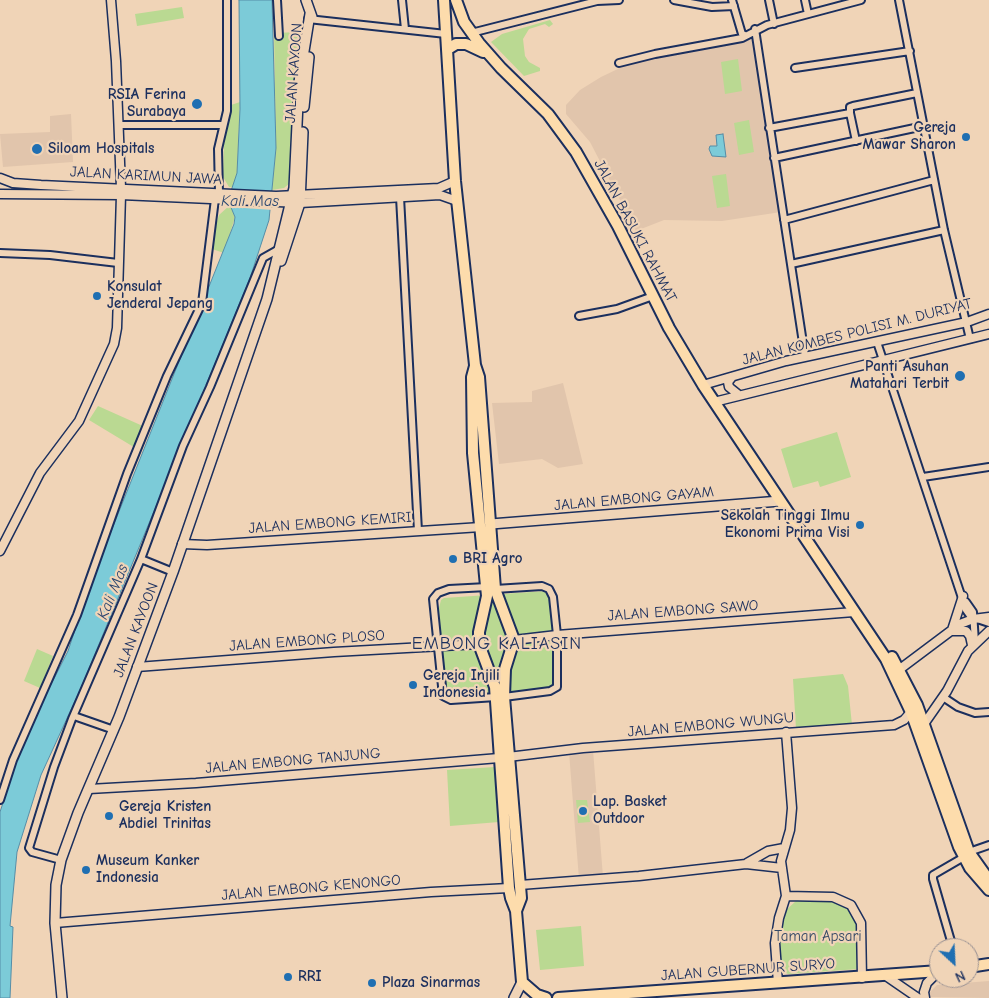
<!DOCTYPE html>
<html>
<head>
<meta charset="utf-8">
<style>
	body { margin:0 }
	#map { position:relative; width:989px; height:998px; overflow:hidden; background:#f0d4b7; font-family:"Comic Neue",sans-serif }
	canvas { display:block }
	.north { position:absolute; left:929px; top:938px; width:50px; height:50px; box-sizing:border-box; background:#f0d4b7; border:1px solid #9b9293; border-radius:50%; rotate:155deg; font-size:14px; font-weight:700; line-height:20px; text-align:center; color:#1b2f5e }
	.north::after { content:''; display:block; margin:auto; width:18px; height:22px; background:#1f6fb2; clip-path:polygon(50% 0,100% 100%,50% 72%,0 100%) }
</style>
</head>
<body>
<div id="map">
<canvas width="989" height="998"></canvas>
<div class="north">N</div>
</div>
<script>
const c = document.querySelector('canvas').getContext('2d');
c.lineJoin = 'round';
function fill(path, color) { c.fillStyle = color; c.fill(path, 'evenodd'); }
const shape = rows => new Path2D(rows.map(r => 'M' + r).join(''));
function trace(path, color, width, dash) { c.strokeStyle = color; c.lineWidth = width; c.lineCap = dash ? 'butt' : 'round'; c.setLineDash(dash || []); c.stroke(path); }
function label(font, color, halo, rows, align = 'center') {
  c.font = font + ' "Comic Neue",sans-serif'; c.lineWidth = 4.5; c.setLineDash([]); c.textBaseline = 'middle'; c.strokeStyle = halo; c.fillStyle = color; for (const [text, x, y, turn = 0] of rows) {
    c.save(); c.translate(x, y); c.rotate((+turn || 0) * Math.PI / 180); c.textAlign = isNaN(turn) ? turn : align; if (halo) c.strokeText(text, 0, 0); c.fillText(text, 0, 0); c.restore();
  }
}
const built = shape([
	[754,32,781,212,722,221,664,220,636,231,590,142,566,114,566,105,580,90,601,77,643,57],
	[71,114,73,162,3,167,0,134,50,132,50,116],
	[563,383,583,464,558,468,542,459,499,464,492,403,532,402,532,391],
	[593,750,603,877,579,879,569,752],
	[989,981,989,998,929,997,930,992,937,985]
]);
const green = shape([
	[182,7,184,18,137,26,135,14],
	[550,20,553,24,549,27,545,24,529,29,523,39,525,56,529,62,540,68,540,71,524,76,491,42,502,34],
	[300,32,296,56,290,183,284,188,272,190,276,148,274,33],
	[738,59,742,91,725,94,721,62],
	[240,102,237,173,234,187,229,187,223,177,224,144,231,105],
	[749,120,754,152,739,155,734,123],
	[726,174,730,206,717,208,712,176],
	[230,205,235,217,224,253,209,248,219,215],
	[98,406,145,427,137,449,89,420],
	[837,432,851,477,820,487,818,481,793,488,781,449],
	[546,591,551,599,558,682,550,689,451,699,444,693,439,608,441,600,444,598],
	[37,649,53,656,40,688,24,681],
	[843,674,848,686,852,725,796,729,793,679],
	[495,767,499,822,450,826,447,770],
	[576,800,587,800,590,822,578,823],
	[796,901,827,901,845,905,852,910,859,927,859,969,788,974,784,972,779,955,782,929,785,911],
	[581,926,584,966,540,970,536,930]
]);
const water = shape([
	[239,0,272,0,276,148,269,220,250,278,200,400,80,690,41,775,17,852,10,926,13,927,10,998,0,998,0,812,24,738,68,651,92,579,234,224,235,217,230,205,230,194,237,173,240,109,239,0],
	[723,134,726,157,712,156,709,149,710,146,717,146,716,135,723,134]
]);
const pier = shape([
	[230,190,274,192,273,210,229,207]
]);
const minor = shape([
	[277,0,279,36],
	[402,0,405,29],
	[674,0,712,7,734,6],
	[732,0,742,34,745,35],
	[769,0,774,24],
	[805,0,808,14],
	[899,0,944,230,970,339],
	[308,19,446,34],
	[755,29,805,356],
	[471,33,597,1,619,0],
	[619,63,655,54,742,38,767,25,861,0],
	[795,68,910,51],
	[850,113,856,141],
	[119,125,223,125],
	[769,128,850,113,850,107,853,106,917,93],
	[774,158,924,126],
	[219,193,218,149,227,111,227,0],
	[400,197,418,531],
	[784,220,934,180],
	[0,253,50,255,118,263],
	[791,264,944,230],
	[579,316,617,309,653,296],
	[877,342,966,610,971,617,989,623],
	[923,477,989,467],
	[141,559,173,572],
	[487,587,449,589,438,593,433,599,443,696,451,700,496,697],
	[495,589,542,586,549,589,553,597,557,635,557,687,550,691,504,697],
	[966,602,973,612,975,642],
	[943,697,958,707,975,713,989,712],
	[74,716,114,730],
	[0,800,13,760,77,615,127,474,167,376,202,303,215,199],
	[969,852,989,845],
	[61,860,32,852,29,848,54,767,72,719,141,559,183,446,210,387,263,258,279,249],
	[953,948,933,879,933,875,964,857]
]);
const tertiary = shape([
	[111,0,116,61,121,188],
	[0,178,13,183,41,185,276,196,439,188,455,181],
	[0,194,121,195,300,203,440,195,457,201],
	[732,377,728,382,729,387,739,395],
	[703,385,786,361,967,322,989,314],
	[714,402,989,334],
	[182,544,207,545,481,527],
	[0,551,40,473,79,421,114,344,117,328,121,195],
	[952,630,963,596],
	[951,631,966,631,970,636,972,645],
	[514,640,557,635,854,612],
	[137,667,334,652,479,644],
	[900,669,960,624,973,619,989,617],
	[924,724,947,691,968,651,989,631],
	[508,757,583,748,894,725,904,720,911,712],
	[89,789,196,783,499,758],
	[747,863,768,851,784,848],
	[520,885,639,876,746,864,782,868],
	[786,896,833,897,851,905,861,923,862,978],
	[55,923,431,892,509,888],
	[886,976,918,998],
	[778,983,775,943,779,918,786,896,781,861,790,830,792,808,786,732],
	[925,998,924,992,927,983,939,971]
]);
const secondary = shape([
	[306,0,312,17],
	[304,107,309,57],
	[281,261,300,203,303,132],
	[491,524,780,501],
	[62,998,55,923,56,885,61,860,78,813,119,717,173,572,267,299,294,188,299,82,310,14],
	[514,998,522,982]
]);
const primary = shape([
	[444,0,455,181,475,365,479,377,495,589,514,640,505,669,504,697,521,898,516,911],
	[456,0,464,22,479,43,501,68,548,114,576,152,618,226,669,328,703,385,886,659,911,712,959,847,970,868,989,890],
	[448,49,456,44,466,44,483,52],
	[475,366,472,377,473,453,487,596,479,632,479,644,495,687,509,888,511,898,516,911,522,982,537,995,546,998],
	[892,657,917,705,969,852,989,880],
	[969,967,989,964],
	[558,998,939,971]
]);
const markers = [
	[197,104,6,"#1f6fb2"],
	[966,137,5,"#1f6fb2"],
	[37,149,6,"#1f6fb2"],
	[97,296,5,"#1f6fb2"],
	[960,376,6,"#1f6fb2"],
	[860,525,5,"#1f6fb2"],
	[453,559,5,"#1f6fb2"],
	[413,685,5,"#1f6fb2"],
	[583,811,5,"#1f6fb2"],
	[109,816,5,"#1f6fb2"],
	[86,870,5,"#1f6fb2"],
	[288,977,5,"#1f6fb2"],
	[372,983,5,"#1f6fb2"]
];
const streetNames = [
	["JALAN KAYOON",294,73,-86],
	["JALAN KARIMUN JAWA",146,176,3],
	["JALAN BASUKI RAHMAT",635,231,62],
	["JALAN KOMBES POLISI M. DURIYAT",857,332,-14],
	["JALAN EMBONG GAYAM",634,499,-5],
	["JALAN EMBONG KEMIRI",330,523,-4],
	["JALAN EMBONG SAWO",683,611,-4],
	["JALAN KAYOON",136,630,-69],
	["JALAN EMBONG PLOSO",307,641,-4],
	["JALAN EMBONG WUNGU",711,725,-5],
	["JALAN EMBONG TANJUNG",293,761,-5],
	["JALAN EMBONG KENONGO",311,888,-5],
	["JALAN GUBERNUR SURYO",748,970,-4]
];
const poiNames = [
	["RSIA Ferina",186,95,"right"],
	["Surabaya",186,112,"right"],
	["Gereja",956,128,"right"],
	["Mawar Sharon",956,145,"right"],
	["Siloam Hospitals",48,149],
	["Konsulat",107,287],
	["Jenderal Jepang",107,304],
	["Panti Asuhan",949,367,"right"],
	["Matahari Terbit",949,384,"right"],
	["Sekolah Tinggi Ilmu",850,516,"right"],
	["Ekonomi Prima Visi",850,533,"right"],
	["BRI Agro",463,559],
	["Gereja Injili",423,676],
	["Indonesia",423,693],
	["Lap. Basket",593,802],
	["Outdoor",593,819],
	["Gereja Kristen",119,807],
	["Abdiel Trinitas",119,824],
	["Museum Kanker",96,861],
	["Indonesia",96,878],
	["RRI",298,977],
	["Plaza Sinarmas",382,983]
];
const parkNames = [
	["Taman Apsari",818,937]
];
const waterNames = [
	["Kali Mas",250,201],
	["Kali Mas",113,592,-68]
];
const quarterNames = [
	["EMBONG KALIASIN",497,644]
];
fill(built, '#e1c5ac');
fill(green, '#bad992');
fill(water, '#7ccbd8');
trace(water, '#558da7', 1);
fill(pier, '#f0d4b7');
trace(minor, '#1b2f5e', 10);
trace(tertiary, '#1b2f5e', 11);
trace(secondary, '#1b2f5e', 12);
trace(primary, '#1b2f5e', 14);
trace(minor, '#f0d4b7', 6);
trace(tertiary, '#f0d4b7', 8);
trace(secondary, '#f0d4b7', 9);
trace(primary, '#fddcac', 10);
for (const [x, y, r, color] of markers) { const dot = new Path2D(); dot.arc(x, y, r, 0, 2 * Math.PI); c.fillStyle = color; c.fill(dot); trace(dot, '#f0d4b7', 2); }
label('15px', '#1b2f5e', '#f0d4b7', streetNames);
label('bold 15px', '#1b2f5e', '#f0d4b7', poiNames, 'left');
label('15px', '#334866', '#f0d4b7', parkNames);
label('italic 16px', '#2a4670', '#f0d4b7', waterNames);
c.letterSpacing = '1px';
label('18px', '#1b2f5e', '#f0d4b7', quarterNames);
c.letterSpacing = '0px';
</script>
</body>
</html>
